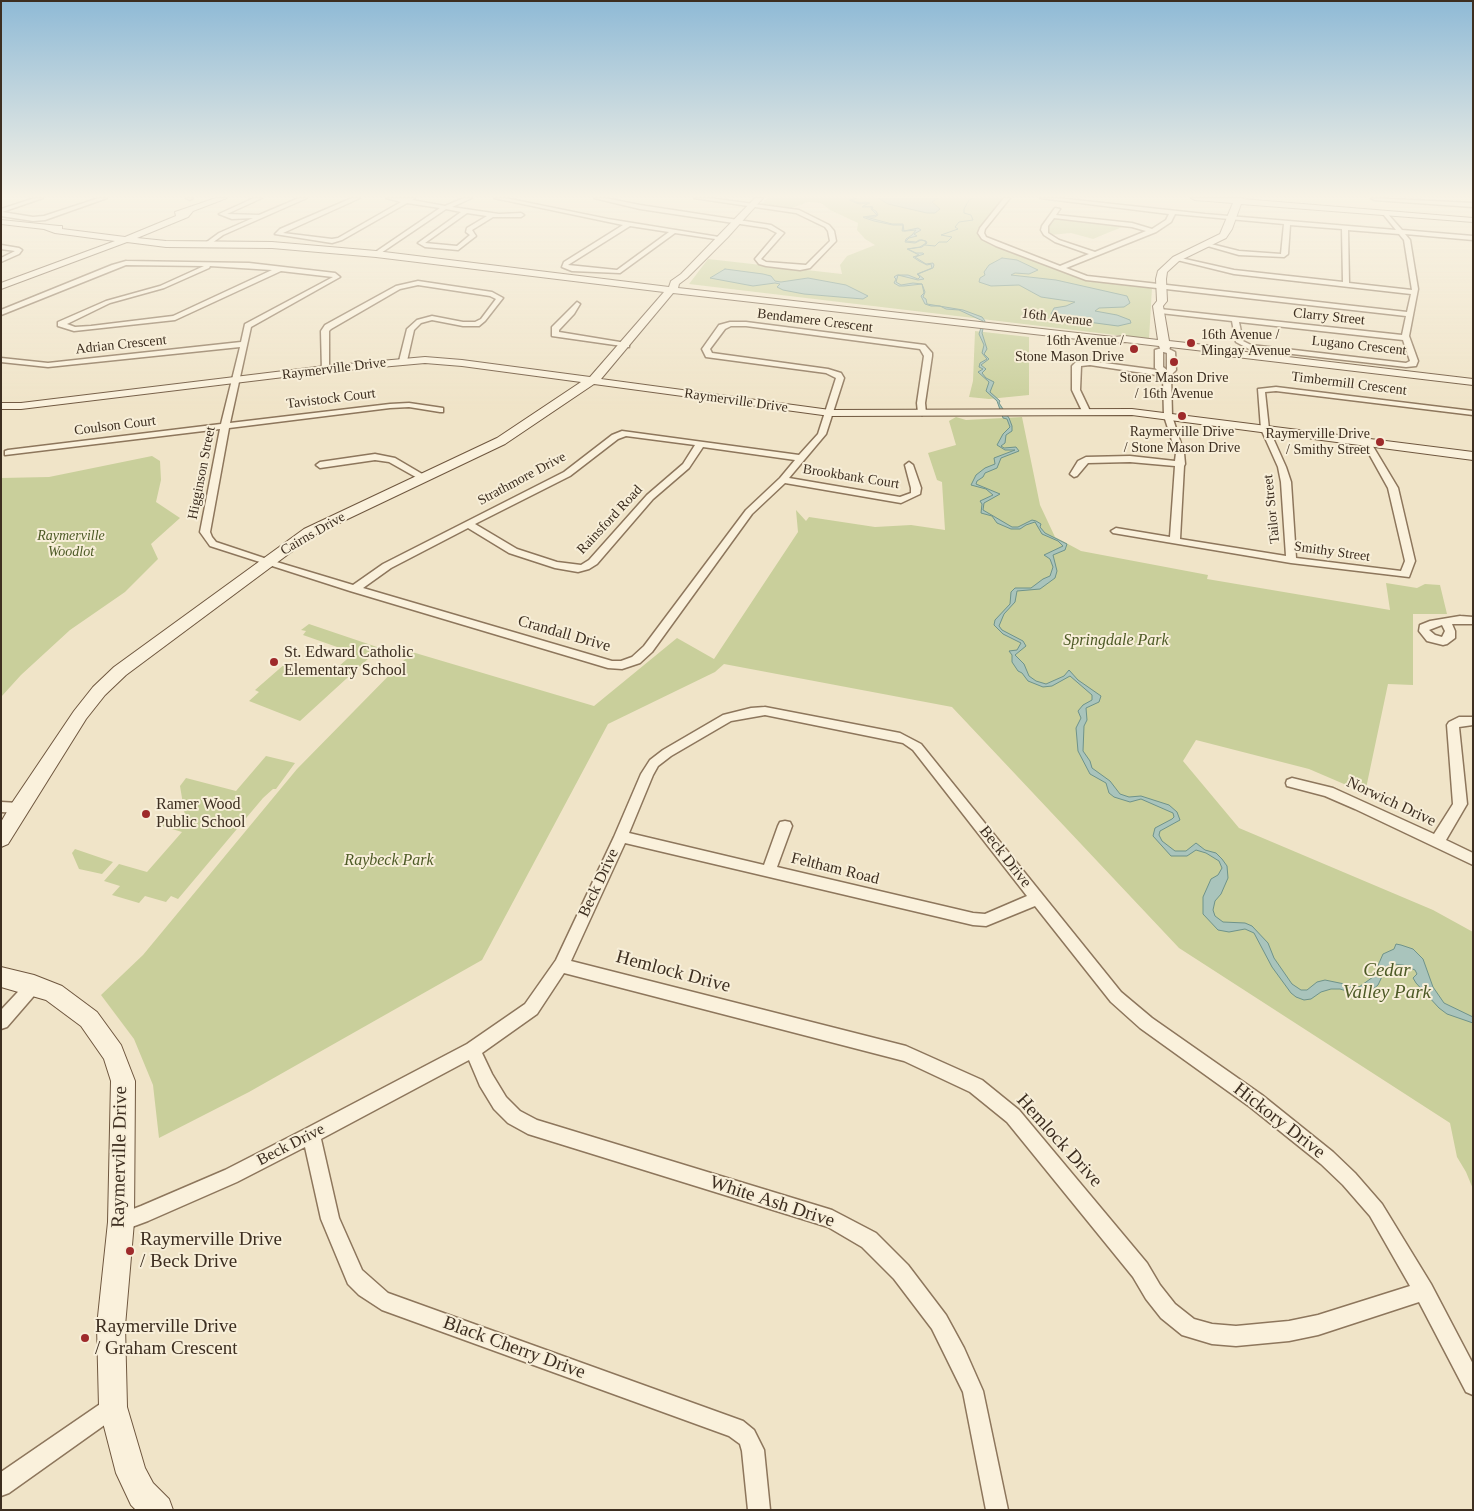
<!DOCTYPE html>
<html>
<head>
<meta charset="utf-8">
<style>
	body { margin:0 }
	#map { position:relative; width:1474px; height:1511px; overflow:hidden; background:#f0e4c8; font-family:"Times New Roman",serif }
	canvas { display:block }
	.frame { position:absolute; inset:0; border:2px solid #3d2e20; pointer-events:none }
</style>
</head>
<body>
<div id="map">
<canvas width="1474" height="1511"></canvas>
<div class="frame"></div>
</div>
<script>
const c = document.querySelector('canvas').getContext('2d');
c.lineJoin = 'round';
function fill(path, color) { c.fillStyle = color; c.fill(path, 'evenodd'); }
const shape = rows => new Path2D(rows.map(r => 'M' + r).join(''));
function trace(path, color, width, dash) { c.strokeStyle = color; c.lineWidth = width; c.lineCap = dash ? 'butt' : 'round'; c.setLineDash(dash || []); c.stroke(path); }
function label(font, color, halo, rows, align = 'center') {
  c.font = font + ' "Times New Roman",serif'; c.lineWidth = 4; c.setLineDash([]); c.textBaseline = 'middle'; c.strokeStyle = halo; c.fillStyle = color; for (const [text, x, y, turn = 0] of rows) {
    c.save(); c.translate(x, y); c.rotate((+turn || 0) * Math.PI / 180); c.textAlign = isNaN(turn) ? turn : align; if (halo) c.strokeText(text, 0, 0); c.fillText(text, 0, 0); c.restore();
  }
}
const green = shape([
	[767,198,1004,198,978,229,980,237,991,245,1078,278,1094,282,1152,288,1149,339,689,284,708,259,842,274,840,265,847,256,875,245,865,239,857,230,858,223,830,210,821,203,808,202,792,208,762,204],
	[1053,218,1054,218,1127,225,1093,239,1071,233,1050,235,1047,231,1047,228],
	[975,331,1029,337,1029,395,989,399,969,397,973,381],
	[956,417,966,420,1022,417,1040,505,1055,537,1081,551,1208,575,1207,579,1390,610,1386,583,1417,588,1425,584,1440,585,1447,614,1413,614,1413,685,1388,684,1365,793,1309,769,1196,740,1183,761,1239,828,1433,910,1473,932,1473,1189,1466,1172,1457,1157,1450,1123,1179,948,952,707,724,664,715,672,608,724,482,960,249,1092,159,1138,153,1085,134,1039,101,995,143,955,297,769,412,652,594,706,677,638,714,659,798,532,796,510,806,521,809,517,875,527,911,525,945,530,942,482,937,480,928,453,956,445,949,421],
	[152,456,160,461,161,480,156,502,180,518,151,544,158,559,125,592,70,630,21,675,1,697,1,478,49,477],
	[309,624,380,648,300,721,249,701,259,692,255,690,286,663,320,676,332,665,338,667,354,653,303,635,306,631,301,630],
	[266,756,295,763,276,789,273,789,263,798,178,899,171,896,166,902,145,896,139,903,112,895,120,886,104,881,119,864,147,872,182,832,162,826,166,822,185,816,180,786,186,778,236,791],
	[75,849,113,862,102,874,79,869,72,853]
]);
const water = shape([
	[857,198,851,200,859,203,865,202,870,203,863,206,873,207,872,209,876,211,878,215,875,217,866,217,892,224,903,224,904,231,918,228,921,230,914,234,917,236,909,238,906,241,916,242,919,240,922,240,926,241,927,243,922,247,908,249,916,253,923,253,924,254,915,257,926,264,933,263,934,265,933,268,918,274,924,279,918,280,898,275,896,282,901,285,913,283,922,284,925,292,923,297,926,299,927,304,963,310,982,317,985,321,982,333,987,349,984,354,989,359,981,365,986,369,982,373,986,378,994,382,990,392,1000,401,999,403,1009,418,1012,426,1012,431,1006,435,1005,443,1001,446,1004,448,1016,447,1019,451,1001,458,997,468,985,473,983,477,977,481,976,484,1000,494,984,503,983,510,1012,527,1018,527,1032,520,1036,521,1041,524,1040,527,1045,533,1067,544,1065,550,1053,555,1057,571,1055,578,1040,589,1017,591,1015,602,1004,614,999,626,1002,630,1023,641,1026,646,1015,655,1024,664,1029,676,1036,681,1046,684,1064,676,1069,670,1078,680,1101,696,1099,702,1086,708,1087,720,1084,726,1083,751,1090,761,1092,768,1110,781,1120,794,1129,797,1141,796,1169,805,1177,812,1180,820,1160,831,1159,835,1162,841,1175,851,1186,851,1196,843,1205,850,1216,853,1222,859,1227,866,1228,878,1221,894,1215,901,1213,910,1215,916,1223,922,1245,923,1252,926,1268,943,1274,958,1292,984,1301,990,1307,990,1317,982,1325,980,1359,987,1373,977,1383,954,1394,949,1396,944,1401,945,1413,949,1423,959,1433,987,1444,1003,1473,1017,1473,1023,1447,1014,1439,1008,1416,983,1413,978,1417,974,1415,970,1403,965,1393,964,1387,966,1378,985,1366,995,1363,996,1340,989,1331,989,1321,992,1311,999,1304,1000,1296,997,1291,993,1272,967,1254,933,1245,929,1229,932,1218,930,1203,914,1203,897,1211,879,1218,875,1222,868,1219,861,1206,853,1196,850,1187,856,1171,856,1153,836,1155,828,1172,819,1174,817,1173,813,1141,799,1130,802,1114,797,1109,793,1106,783,1090,774,1078,751,1076,728,1081,718,1078,711,1083,705,1092,700,1092,695,1070,676,1052,686,1043,687,1028,681,1022,673,1018,671,1012,662,1012,655,1009,651,1017,650,1021,643,1003,634,994,625,995,620,1010,604,1011,592,1015,588,1031,588,1043,579,1050,576,1053,567,1050,559,1044,555,1063,546,1058,541,1042,534,1035,522,1026,525,1020,529,1011,529,997,523,992,516,981,513,982,504,980,501,993,495,986,489,971,485,976,475,985,468,995,464,994,458,1015,450,1005,450,997,445,1003,434,1010,427,1007,419,1003,418,997,401,986,391,989,382,978,372,983,369,979,367,980,363,987,359,982,353,984,345,979,334,983,321,959,310,946,309,940,306,931,306,925,304,921,296,924,293,922,284,904,286,899,286,894,283,896,279,894,277,897,275,908,275,918,279,920,277,917,274,932,268,931,264,927,265,919,261,913,257,919,255,907,249,920,247,926,243,925,241,921,240,915,243,905,242,906,239,912,235,916,230,906,231,902,231,903,225,893,225,874,221,865,218,863,217,877,215,871,209,872,207,862,207,868,203,859,204,849,200,857,198],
	[878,198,938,198,932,202,940,209,935,213,927,213,888,204,878,198],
	[1002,258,1017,260,1038,270,1029,274,1015,273,1011,275,1056,280,1127,296,1130,303,1124,307,1099,308,1095,311,1117,315,1130,320,1131,323,1118,326,1058,318,1051,314,1054,308,1066,306,1075,302,1041,297,1019,285,991,286,979,282,980,278,985,275,984,272,989,265,1002,258],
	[725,269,763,274,771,276,775,281,781,282,808,278,846,285,868,296,863,299,804,294,783,290,777,287,780,284,775,283,753,286,710,278,725,269]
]);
const stream = shape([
	[925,245,935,246,939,242,947,242,952,237,941,235,958,229,955,227,959,222,973,220,971,215,964,213,964,209,969,200,974,198]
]);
const street = shape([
	[35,198,43,198,2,212,33,217,44,216,99,198,107,198,45,220,33,221,1,216,1,209,35,198],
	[186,198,193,198,190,200,186,198],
	[254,198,262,198,227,214,259,215,299,198,307,198,223,235,208,246,204,246,204,244,219,233,253,218,232,219,219,214,254,198],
	[352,198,360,198,283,233,332,239,338,238,401,202,386,198,415,198,412,200,445,206,464,198,472,198,452,207,499,214,521,213,524,215,521,217,493,217,472,230,476,236,458,250,425,247,418,243,461,212,446,209,378,255,374,255,374,253,440,208,407,203,342,240,332,243,275,234,280,229,352,198],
	[467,213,487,216,467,228,466,232,470,235,457,246,425,243,467,213],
	[494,198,505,198,608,219,725,238,722,240,675,233,620,273,572,271,562,267,564,262,623,225,494,198],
	[630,226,669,232,617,270,568,265,630,226],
	[594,198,605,198,640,205,771,225,784,233,761,259,766,262,806,265,830,241,828,231,825,227,796,213,694,198,709,198,799,210,829,225,834,231,836,241,810,268,800,270,766,266,759,264,755,259,777,233,767,228,640,209,594,198],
	[1004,198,1010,198,985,229,984,233,986,237,1060,266,1089,254,1055,242,1044,235,1041,230,1042,226,1055,208,1060,209,1056,215,1132,223,1152,229,1166,220,1169,214,1040,198,1057,198,1205,214,1396,230,1383,214,1386,212,1402,230,1473,236,1473,240,1405,234,1410,240,1418,289,1409,336,1418,361,1416,366,1406,367,1249,349,1236,342,1232,321,1160,313,1157,311,1160,309,1402,335,1406,316,1086,280,996,246,982,239,978,233,980,228,1004,198],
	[1175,214,1284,224,1281,254,1239,251,1207,243,1204,245,1239,255,1284,257,1288,254,1290,225,1342,229,1343,282,1234,270,1176,257,1173,259,1234,274,1411,294,1407,312,1087,276,1066,268,1156,232,1171,222,1175,214],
	[1054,218,1132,227,1146,231,1095,252,1059,240,1048,233,1048,226,1054,218],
	[1348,230,1399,234,1404,240,1412,290,1349,283,1348,230],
	[1239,322,1403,340,1410,361,1406,363,1251,345,1243,341,1239,322],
	[1371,198,1473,203,1473,207,1374,200,1371,198],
	[1,245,19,248,22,250,19,254,1,262,1,258,15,251,1,249,1,245],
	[126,261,249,263,335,273,340,277,251,327,230,423,390,404,409,403,443,408,443,412,440,412,409,407,390,408,229,428,210,532,212,537,216,542,270,560,353,585,383,564,564,472,612,435,622,431,799,455,818,434,836,378,826,373,706,357,702,349,719,325,730,322,746,322,925,345,932,353,932,356,925,403,926,413,922,415,918,413,917,403,924,356,920,349,746,326,731,326,725,329,710,349,712,353,828,369,841,373,844,378,826,434,789,478,900,497,911,493,911,488,905,465,909,462,913,465,921,488,920,494,901,503,785,483,752,514,652,652,640,663,622,669,608,668,350,591,210,546,200,532,220,429,5,455,5,451,8,450,221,424,240,347,48,367,1,362,1,358,48,363,241,342,245,324,333,277,281,271,175,320,74,331,58,326,58,322,106,301,160,286,204,266,126,265,1,315,1,310,112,265,126,261],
	[210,266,272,270,173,316,91,326,75,327,67,324,110,303,164,288,209,268,210,266],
	[626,436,695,445,683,464,647,495,589,560,581,565,557,562,517,549,475,524,570,476,618,439,626,436],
	[703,447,795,460,780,478,746,510,644,646,632,657,621,661,612,661,363,588,391,568,468,528,509,553,555,568,578,572,589,569,597,564,653,499,689,468,703,447],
	[418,281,492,292,503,298,485,321,479,326,463,326,432,320,421,323,414,330,407,361,403,363,399,361,407,329,417,320,432,316,463,322,475,322,481,319,496,299,490,296,418,285,400,289,331,329,329,331,329,369,322,371,321,331,325,325,396,286,418,281],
	[577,302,580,304,574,314,559,330,559,332,626,343,629,343,629,347,552,336,552,327,577,302],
	[1165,347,1175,352,1176,370,1171,375,1172,416,1184,453,1185,464,1184,466,1180,539,1286,556,1281,482,1278,467,1261,429,1258,389,1276,387,1473,411,1473,415,1276,391,1265,392,1269,429,1286,467,1291,482,1296,558,1401,571,1405,561,1388,488,1363,443,1367,440,1371,443,1398,488,1415,561,1409,577,1291,563,1113,533,1111,531,1116,528,1170,537,1175,466,1130,462,1088,463,1077,476,1074,477,1070,474,1078,461,1086,457,1130,456,1175,461,1176,453,1164,416,1163,376,1090,365,1081,366,1080,390,1090,411,1086,413,1082,411,1072,390,1072,366,1076,362,1090,361,1157,370,1155,368,1155,350,1165,347],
	[1163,352,1167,353,1167,370,1163,367,1163,352],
	[375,454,395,458,429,478,427,480,421,480,389,462,375,460,320,468,316,465,320,462,375,454],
	[1460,616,1473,617,1473,624,1452,624,1455,631,1455,638,1447,644,1443,645,1427,641,1419,631,1420,625,1430,621,1460,616],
	[1442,625,1445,631,1442,637,1435,635,1429,630,1442,625],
	[765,707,900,733,921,744,1121,992,1152,1018,1262,1095,1333,1152,1355,1173,1382,1204,1431,1284,1473,1364,1473,1395,1466,1392,1419,1302,1318,1335,1289,1341,1236,1346,1212,1344,1182,1335,1161,1318,1146,1299,1133,1277,1007,1122,970,1092,904,1061,564,973,537,1014,482,1053,492,1074,506,1097,520,1111,537,1120,832,1210,876,1233,908,1265,946,1315,964,1348,983,1391,1008,1510,986,1510,963,1392,932,1329,894,1279,862,1247,828,1227,528,1134,508,1123,494,1109,480,1086,469,1060,321,1139,339,1218,362,1270,388,1293,743,1421,754,1430,764,1450,770,1510,748,1510,742,1451,740,1444,729,1436,382,1310,359,1295,348,1284,321,1219,305,1147,237,1182,148,1221,121,1231,115,1228,112,1222,115,1216,141,1206,225,1170,305,1129,467,1044,525,1004,556,960,614,837,641,774,650,760,663,750,723,715,751,708,765,707],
	[765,715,903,743,913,750,1027,896,985,914,973,913,777,867,792,826,790,822,785,821,780,822,778,826,764,865,629,833,653,775,658,766,671,756,731,721,765,715],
	[625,843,973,925,986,926,1035,906,1111,1002,1140,1028,1250,1107,1321,1164,1343,1185,1370,1216,1410,1286,1318,1315,1289,1321,1236,1326,1212,1324,1194,1319,1175,1304,1160,1285,1147,1263,1019,1110,982,1080,906,1046,571,961,625,843],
	[1459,717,1473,717,1473,725,1459,727,1467,804,1446,840,1473,853,1473,865,1355,809,1325,796,1287,786,1286,783,1287,780,1292,778,1333,788,1434,834,1453,804,1447,725,1449,722,1459,717],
	[1,802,19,803,24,804,26,808,24,812,19,813,1,812,1,802],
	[34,978,39,980,42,985,39,990,7,1027,1,1029,1,1010,29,980,34,978],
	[113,1397,120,1400,123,1407,120,1414,9,1493,1,1496,1,1472,106,1400,113,1397]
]);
const secondary = shape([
	[216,198,227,198,193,211,188,217,137,238,166,241,272,242,376,251,669,287,671,281,681,274,755,198,763,198,728,237,687,278,679,284,678,288,1113,337,1125,336,1158,340,1153,306,1157,301,1156,279,1158,271,1173,257,1220,234,1233,203,1195,200,1191,198,1243,198,1242,199,1473,218,1473,222,1241,204,1232,229,1226,238,1179,261,1167,272,1166,279,1167,301,1163,306,1169,341,1214,346,1229,350,1473,379,1473,385,1228,356,1213,352,1170,347,1169,351,1165,352,1161,351,1159,346,1125,342,1113,343,673,293,601,379,830,410,1132,409,1473,452,1473,460,1132,415,830,416,594,384,505,444,314,535,126,675,105,695,86,719,8,844,1,847,1,822,12,803,74,711,93,687,114,667,304,529,497,438,581,382,462,366,425,363,325,372,21,409,1,409,1,403,21,403,325,366,425,357,462,360,590,377,664,292,376,257,272,248,166,247,127,242,1,289,1,283,115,241,55,233,44,229,1,224,1,220,59,226,62,226,62,229,125,237,176,216,175,212,216,198],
	[1,967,34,975,62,986,97,1012,121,1045,135,1081,134,1222,125,1326,127,1407,145,1468,153,1483,169,1499,173,1510,136,1510,131,1505,116,1473,99,1407,97,1326,108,1222,111,1081,104,1059,81,1026,46,1000,1,987,1,967]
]);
const markers = [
	[1191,343,5,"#9e2a2b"],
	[1134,349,5,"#9e2a2b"],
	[1174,362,5,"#9e2a2b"],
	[1182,416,5,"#9e2a2b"],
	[1380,442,5,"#9e2a2b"],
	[274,662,5,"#9e2a2b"],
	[146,814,5,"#9e2a2b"],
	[130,1251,5,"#9e2a2b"],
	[85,1338,5,"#9e2a2b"]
];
const farStreetnames = [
	["Clarry Street",1329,317,6],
	["16th Avenue",1057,318,7],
	["Bendamere Crescent",815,321,7],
	["Adrian Crescent",121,345,-6],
	["Lugano Crescent",1359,346,6],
	["Raymerville Drive",334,369,-7],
	["Timbermill Crescent",1349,384,7],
	["Tavistock Court",331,399,-7],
	["Raymerville Drive",736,401,8],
	["Coulson Court",115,426,-7],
	["Higginson Street",202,473,-79],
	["Brookbank Court",851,477,9],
	["Strathmore Drive",522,479,-28],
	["Tailor Street",1272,509,-96],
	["Rainsford Road",610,520,-47],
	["Cairns Drive",313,534,-30],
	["Smithy Street",1332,552,8]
];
const farPoinames = [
	["16th Avenue /",1201,335,"left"],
	["Mingay Avenue",1201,351,"left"],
	["16th Avenue /",1124,341],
	["Stone Mason Drive",1124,357],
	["Stone Mason Drive",1174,378,"center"],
	["/ 16th Avenue",1174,394,"center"],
	["Raymerville Drive",1182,432,"center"],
	["/ Stone Mason Drive",1182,448,"center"],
	["Raymerville Drive",1370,434],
	["/ Smithy Street",1370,450]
];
const farParknames = [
	["Raymerville",71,536],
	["Woodlot",71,552]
];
const streetNames = [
	["Crandall Drive",564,634,16],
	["Norwich Drive",1391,802,25],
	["Beck Drive",1005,857,52],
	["Feltham Road",835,869,14],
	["Beck Drive",599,883,-65],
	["Beck Drive",291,1145,-27]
];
const parkNames = [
	["Springdale Park",1116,641],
	["Raybeck Park",389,861]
];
const poiNames = [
	["St. Edward Catholic",284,653],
	["Elementary School",284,671],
	["Ramer Wood",156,805],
	["Public School",156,823]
];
const nearParknames = [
	["Cedar",1387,971],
	["Valley Park",1387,993]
];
const nearStreetnames = [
	["Hemlock Drive",673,972,15],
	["Hickory Drive",1279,1121,38],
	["Hemlock Drive",1059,1141,48],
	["Raymerville Drive",120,1157,-89],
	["White Ash Drive",772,1202,18],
	["Black Cherry Drive",514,1348,20]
];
const nearPoinames = [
	["Raymerville Drive",140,1240],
	["/ Beck Drive",140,1262],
	["Raymerville Drive",95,1327],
	["/ Graham Crescent",95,1349]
];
fill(green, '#c9cf9b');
fill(water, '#a9c4bc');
trace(water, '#6f938a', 1);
trace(stream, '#6f938a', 1);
trace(street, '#8d765c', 3);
trace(secondary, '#6f573f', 2);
fill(street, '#faf1dc');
fill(secondary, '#faf1dc');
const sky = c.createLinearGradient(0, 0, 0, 409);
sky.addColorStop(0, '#8fbad6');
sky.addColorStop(0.48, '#f8f3e6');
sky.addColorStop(1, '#f8f3e600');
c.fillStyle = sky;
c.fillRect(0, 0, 1474, 409);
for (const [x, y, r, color] of markers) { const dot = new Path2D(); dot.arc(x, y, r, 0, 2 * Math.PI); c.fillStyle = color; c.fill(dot); trace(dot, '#f7eed8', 2); }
label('14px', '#3d2e20', '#f7eed8', farStreetnames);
label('14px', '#3d2e20', '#f7eed8', farPoinames, 'right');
label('italic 14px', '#4d5a26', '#f7eed8', farParknames);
label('16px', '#3d2e20', '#f7eed8', streetNames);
label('italic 16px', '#4d5a26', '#f7eed8', parkNames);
label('16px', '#3d2e20', '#f7eed8', poiNames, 'left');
label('italic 19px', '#4d5a26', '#f7eed8', nearParknames);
label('19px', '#3d2e20', '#f7eed8', nearStreetnames);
label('19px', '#3d2e20', '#f7eed8', nearPoinames, 'left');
</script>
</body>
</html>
